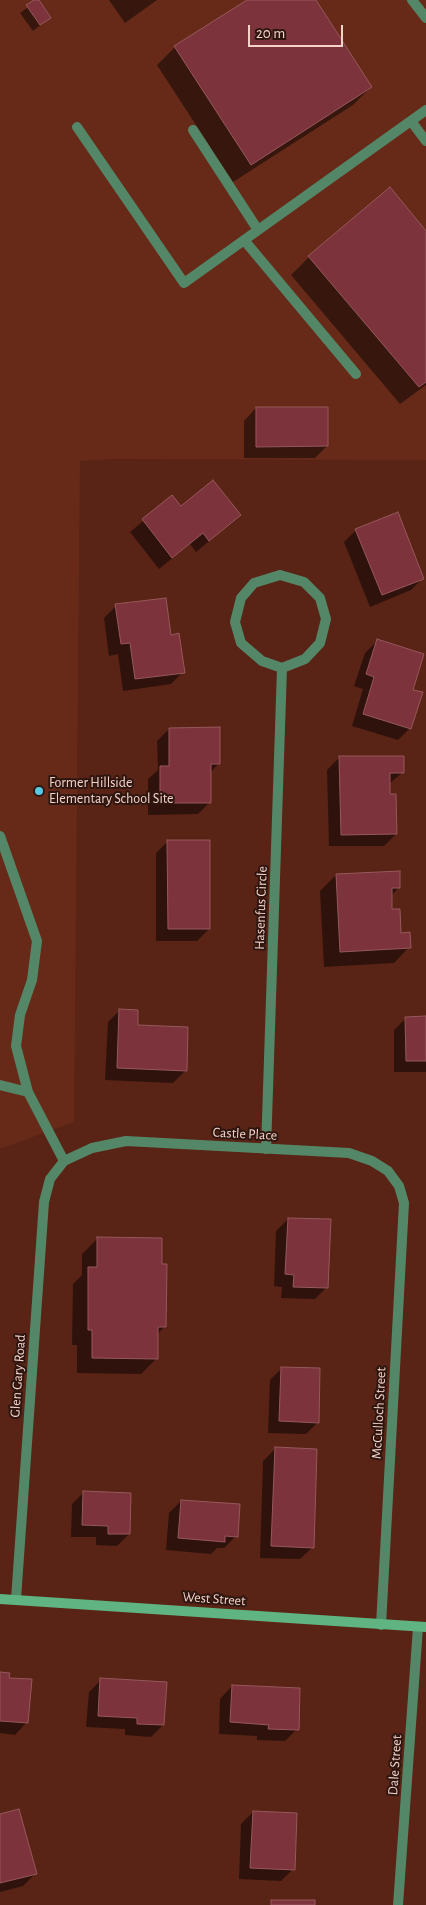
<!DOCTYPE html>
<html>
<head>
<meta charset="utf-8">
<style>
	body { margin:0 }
	#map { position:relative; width:426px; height:1905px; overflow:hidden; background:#592315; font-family:"Alegreya Sans",sans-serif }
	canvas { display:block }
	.scale { position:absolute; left:248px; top:25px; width:95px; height:22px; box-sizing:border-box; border:2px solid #f5d3c9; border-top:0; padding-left:6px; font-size:15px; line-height:18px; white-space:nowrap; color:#f5d3c9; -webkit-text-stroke:4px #2e1610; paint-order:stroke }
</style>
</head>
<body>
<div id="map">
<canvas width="426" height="1905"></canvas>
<div class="scale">20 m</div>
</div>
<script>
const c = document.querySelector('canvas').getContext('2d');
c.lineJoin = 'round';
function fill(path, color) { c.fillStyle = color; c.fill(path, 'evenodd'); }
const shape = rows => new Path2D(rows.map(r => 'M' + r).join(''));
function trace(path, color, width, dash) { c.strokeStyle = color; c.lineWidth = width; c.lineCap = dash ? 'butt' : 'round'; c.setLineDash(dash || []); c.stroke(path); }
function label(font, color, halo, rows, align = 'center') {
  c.font = font + ' "Alegreya Sans",sans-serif'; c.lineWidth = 4; c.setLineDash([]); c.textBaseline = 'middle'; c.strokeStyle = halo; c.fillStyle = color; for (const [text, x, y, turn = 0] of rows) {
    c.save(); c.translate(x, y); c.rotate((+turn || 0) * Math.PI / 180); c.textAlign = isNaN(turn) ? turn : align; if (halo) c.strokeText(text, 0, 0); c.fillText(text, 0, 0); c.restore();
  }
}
const built = shape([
	[0,0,426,0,426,460,112,459,80,461,74,1122,0,1149]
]);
const shadow = shape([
	[38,0,50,17,33,31,20,13],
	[109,0,157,0,125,23],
	[249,0,315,0,371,87,353,105,233,182,157,65,175,47],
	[426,233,426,385,400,404,291,275,309,257],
	[256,408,327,446,315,458,244,458,244,421],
	[172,497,180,507,240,515,196,552,190,544,159,569,130,532],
	[356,530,423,578,411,590,370,607,344,542],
	[116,606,170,636,183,672,171,684,123,691,118,654,109,656,104,618],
	[377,641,412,690,410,728,398,740,352,726,363,689,354,686,365,653],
	[169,729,219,763,210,773,210,802,198,814,148,815,148,779,158,770,157,741],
	[339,758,403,772,389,784,396,834,384,846,329,846,327,770],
	[168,841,209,929,197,941,156,941,156,853],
	[336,875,399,887,391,896,391,911,400,934,409,947,394,963,324,967,320,891],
	[120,1010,185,1071,173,1083,105,1080,108,1022],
	[406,1018,426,1018,426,1072,394,1072,394,1030],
	[288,1219,327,1287,315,1299,281,1298,282,1287,274,1286,276,1231],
	[98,1238,161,1265,165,1326,157,1335,157,1358,141,1374,77,1373,77,1345,72,1345,73,1284,82,1275,82,1254],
	[282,1368,318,1422,306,1434,268,1433,270,1380],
	[275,1449,313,1547,300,1559,260,1558,263,1461],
	[84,1492,129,1534,117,1546,96,1545,96,1537,71,1537,72,1504],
	[181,1501,236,1536,224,1548,217,1548,211,1554,166,1550,169,1513],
	[0,1674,8,1679,27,1722,15,1735,0,1733],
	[101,1680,163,1725,151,1737,125,1735,125,1729,86,1727,89,1692],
	[232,1686,297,1729,285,1741,257,1740,257,1736,219,1734,220,1699],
	[253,1812,293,1869,281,1881,239,1879,241,1824],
	[0,1815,35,1874,23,1886,0,1892]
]);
const building = shape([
	[34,0,39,0,51,18,40,25,26,5,34,0],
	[247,0,316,0,372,87,251,165,174,46,247,0],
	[390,187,426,231,426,382,419,387,308,256,390,187],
	[256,407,328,407,328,446,256,447,256,407],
	[213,480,241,515,209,541,203,533,172,558,142,519,172,495,181,506,213,480],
	[398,512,424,579,382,595,355,529,398,512],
	[166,598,171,635,179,633,185,673,135,679,130,643,121,644,115,604,166,598],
	[377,639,424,654,413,690,423,692,411,729,363,714,374,677,366,674,377,639],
	[220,727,220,764,211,764,211,803,160,803,160,766,169,766,169,728,220,727],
	[339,756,404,756,404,773,390,773,390,794,396,794,397,834,341,835,339,756],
	[167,840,210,840,210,929,168,929,167,840],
	[400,871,400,888,392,888,392,909,400,909,401,933,410,932,411,948,340,952,336,874,400,871],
	[119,1009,138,1010,138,1025,188,1027,187,1071,117,1068,119,1009],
	[426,1016,426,1061,406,1061,405,1017,426,1016],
	[288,1218,331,1219,328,1288,293,1287,294,1275,285,1274,288,1218],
	[97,1237,162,1238,162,1264,167,1264,166,1327,158,1327,158,1359,92,1358,92,1330,88,1330,88,1267,97,1267,97,1237],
	[281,1367,320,1368,319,1423,279,1421,281,1367],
	[275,1447,317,1449,314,1548,271,1546,275,1447],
	[83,1491,131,1493,130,1534,108,1534,108,1526,82,1525,83,1491],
	[181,1500,240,1504,238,1537,225,1536,225,1542,178,1538,181,1500],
	[0,1672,10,1673,9,1678,32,1679,28,1723,0,1721,0,1672],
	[100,1678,167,1682,164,1725,137,1724,137,1718,98,1716,100,1678],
	[232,1685,300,1688,299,1730,268,1729,269,1725,230,1722,232,1685],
	[19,1809,37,1874,0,1883,0,1814,19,1809],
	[253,1811,297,1813,295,1870,250,1868,253,1811],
	[271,1900,315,1900,315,1905,271,1905,271,1900]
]);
const lane = shape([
	[411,121,426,141],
	[77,127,184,283,426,110],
	[193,130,258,230],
	[244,240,356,374],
	[0,836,37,941,32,980,20,1015,16,1046,28,1092,64,1161],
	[0,1085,28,1092]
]);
const street = shape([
	[412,0,426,18],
	[266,1149,282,668,262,661,241,643,235,622,241,598,254,583,280,575,304,582,320,598,326,619,320,643,305,659,282,668],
	[16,1599,44,1202,50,1179,64,1161,92,1148,126,1141,349,1153,372,1161,388,1171,399,1186,404,1203,381,1625],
	[398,1905,418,1627]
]);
const secondary = shape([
	[0,1599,426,1627]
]);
const markers = [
	[39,791,5,"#58c9e3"]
];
const poiNames = [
	["Former Hillside",49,783],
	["Elementary School Site",49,799]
];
const streetNames = [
	["Hasenfus Circle",261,908,-88],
	["Castle Place",245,1134,3],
	["Glen Gary Road",18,1376,-86],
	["McCulloch Street",379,1413,-87],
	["West Street",214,1599,4],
	["Dale Street",395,1765,-86]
];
fill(built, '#672a19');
fill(shadow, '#0007');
fill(building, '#7d333b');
trace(building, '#96585c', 1);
trace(lane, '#548767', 10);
trace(street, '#548767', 10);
trace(secondary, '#5fb481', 10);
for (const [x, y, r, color] of markers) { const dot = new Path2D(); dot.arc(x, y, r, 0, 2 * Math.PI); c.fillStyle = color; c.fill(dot); trace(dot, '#2e1610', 2); }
label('14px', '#f5d3c9', '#2e1610', poiNames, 'left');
label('14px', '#f5d3c9', '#2e1610', streetNames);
</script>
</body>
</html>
